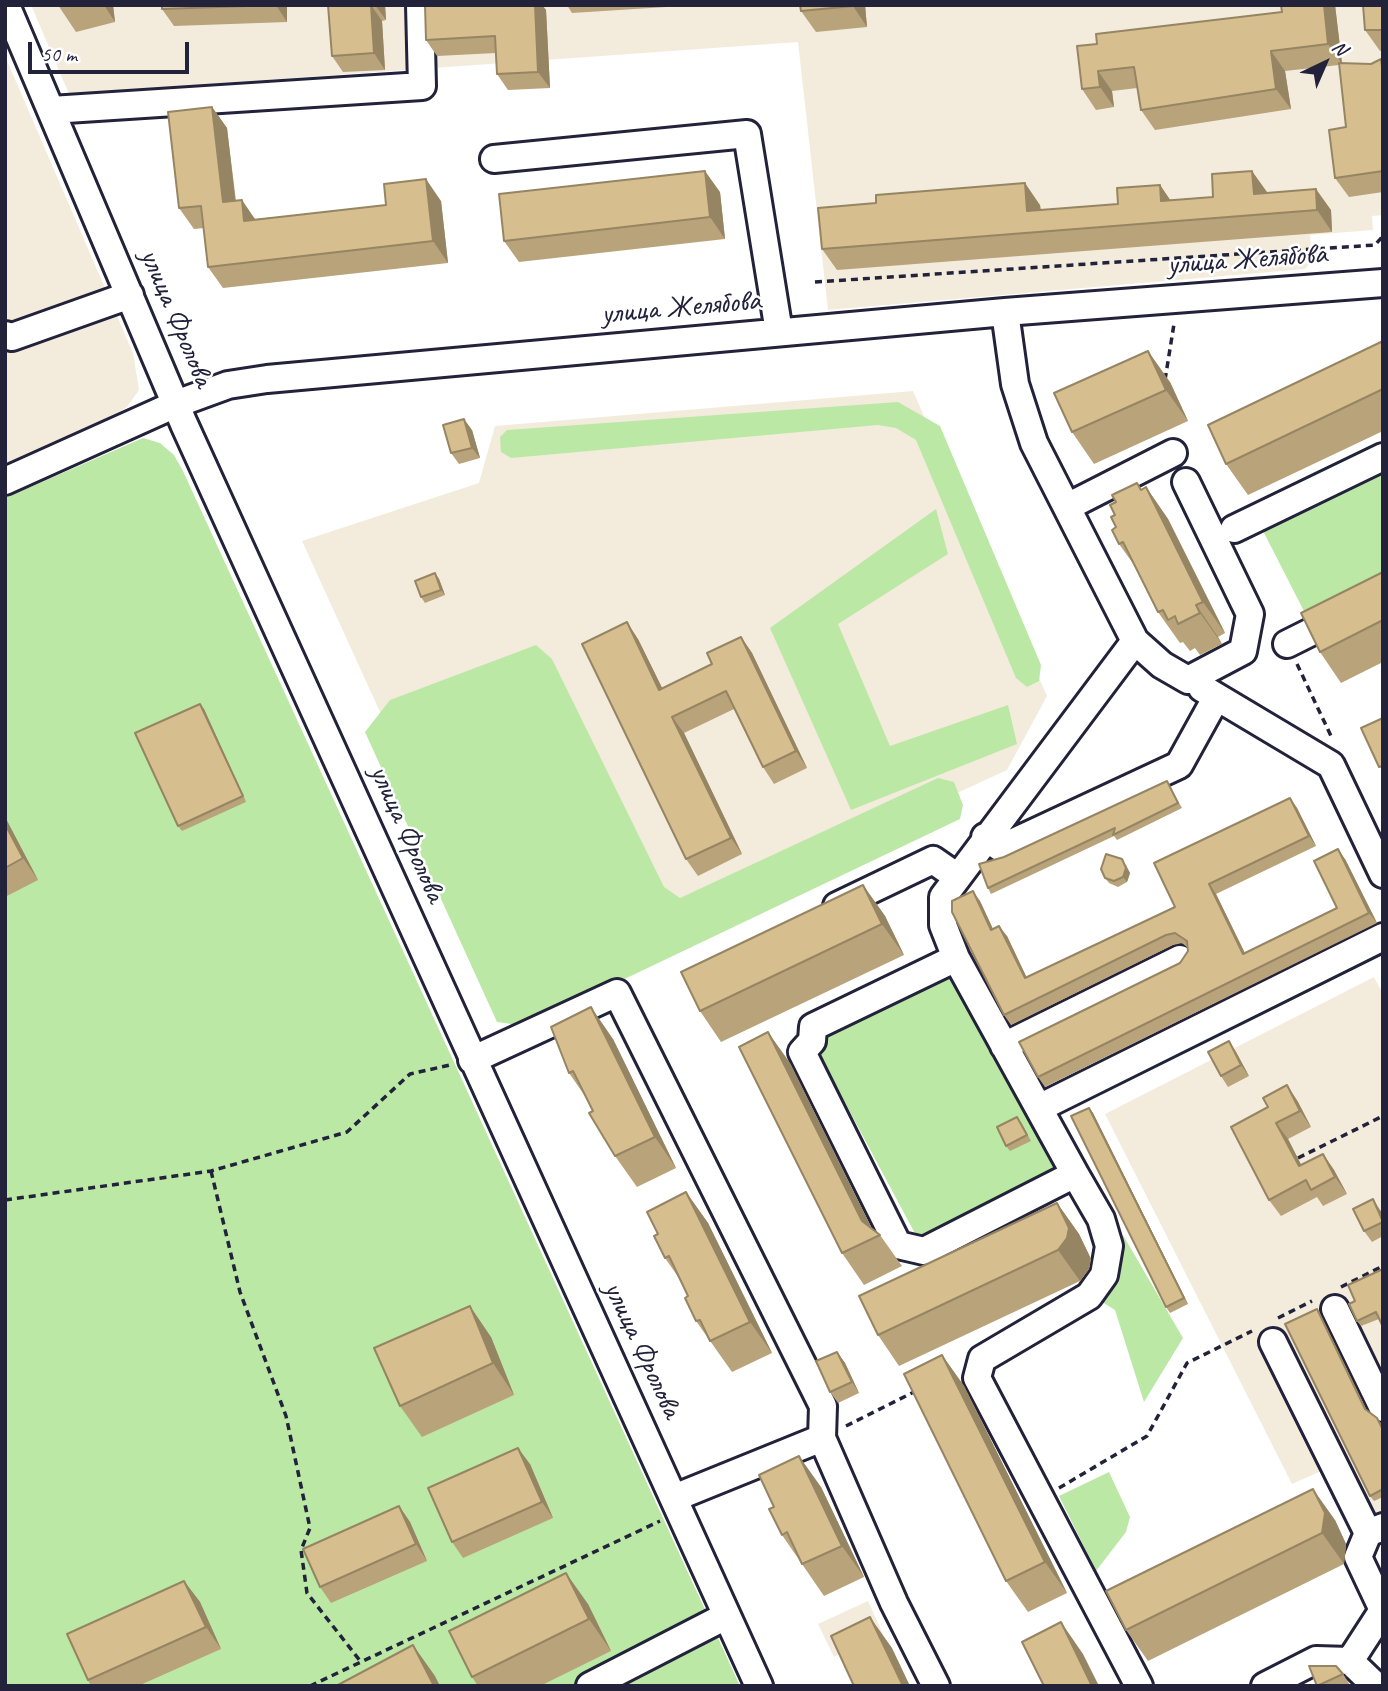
<!DOCTYPE html>
<html>
<head>
<meta charset="utf-8">
<style>
	body { margin:0 }
	#map { position:relative; width:1388px; height:1691px; overflow:hidden; background:#fff; font-family:Caveat,sans-serif }
	canvas { display:block }
	.frame { position:absolute; inset:0; border:7px solid #22223b; pointer-events:none }
	.north { position:absolute; left:1290px; top:28px; width:70px; height:70px; -webkit-text-stroke:5px #fff; paint-order:stroke; rotate:44deg; font-size:19px; font-weight:700; line-height:28px; text-align:center; color:#22223b }
	.north::after { content:''; display:block; margin:auto; width:24px; height:32px; background:#22223b; clip-path:polygon(50% 0,100% 100%,50% 72%,0 100%) }
	.scale { position:absolute; left:28px; top:42px; width:161px; height:32px; box-sizing:border-box; border:4px solid #22223b; border-top:0; padding-left:9px; font-size:21px; line-height:24px; white-space:nowrap; color:#22223b; -webkit-text-stroke:5px #fff; paint-order:stroke }
</style>
</head>
<body>
<div id="map">
<canvas width="1388" height="1691"></canvas>
<div class="frame"></div>
<div class="north">N</div>
<div class="scale">50 m</div>
</div>
<script>
const c = document.querySelector('canvas').getContext('2d');
c.lineJoin = 'round';
function fill(path, color) { c.fillStyle = color; c.fill(path, 'evenodd'); }
const shape = rows => new Path2D(rows.map(r => 'M' + r).join(''));
function trace(path, color, width, dash) { c.strokeStyle = color; c.lineWidth = width; c.lineCap = dash ? 'butt' : 'round'; c.setLineDash(dash || []); c.stroke(path); }
function label(font, color, halo, rows, align = 'center') {
  c.font = font + ' Caveat,sans-serif'; c.lineWidth = 5; c.setLineDash([]); c.textBaseline = 'middle'; c.strokeStyle = halo; c.fillStyle = color; for (const [text, x, y, turn = 0] of rows) {
    c.save(); c.translate(x, y); c.rotate((+turn || 0) * Math.PI / 180); c.textAlign = isNaN(turn) ? turn : align; if (halo) c.strokeText(text, 0, 0); c.fillText(text, 0, 0); c.restore();
  }
}
const built = shape([
	[31,5,1383,5,1383,215,1372,216,1373,230,1310,235,1312,261,1305,269,828,310,798,42,69,94],
	[5,56,133,353,139,390,127,407,113,416,5,465],
	[913,391,1047,696,1007,770,511,999,302,541,479,483,495,426],
	[1374,977,1383,994,1383,1533,1330,1467,1292,1484,1105,1114],
	[868,1601,883,1634,834,1657,818,1624]
]);
const green = shape([
	[898,402,940,426,1041,665,1039,681,1027,687,1016,678,916,440,896,428,878,425,511,458,501,452,500,437,507,430],
	[143,438,160,443,174,455,183,471,740,1686,5,1686,5,498],
	[1383,465,1383,580,1307,617,1261,527],
	[936,509,948,554,838,624,890,746,1008,705,1017,744,851,810,770,628],
	[536,645,552,659,664,887,680,898,938,778,954,782,963,805,960,819,526,1026,497,1022,365,732,390,700],
	[950,968,1057,1168,919,1241,812,1041],
	[1123,1235,1183,1338,1144,1402,1115,1310,1099,1300],
	[1109,1472,1130,1517,1126,1532,1096,1571,1059,1496]
]);
const path = shape([
	[815,282,1375,245,1383,236],
	[1165,380,1174,324],
	[1297,664,1331,736],
	[1298,1158,1383,1116],
	[211,1171,240,1292,286,1416,310,1528,301,1550,307,1593,361,1662],
	[5,1200,211,1171,347,1132,410,1074,450,1065],
	[1341,1287,1383,1266],
	[1278,1318,1312,1301],
	[846,1426,914,1392],
	[1059,1488,1147,1436,1187,1363,1252,1331],
	[310,1686,660,1521]
]);
const minor = shape([
	[6,5,184,424,759,1686],
	[51,110,422,86,420,5],
	[494,159,747,134,779,332],
	[1005,312,1015,384,1034,443,1135,641,1162,665,1188,680,1243,651,1250,614,1186,482],
	[5,335,12,337,130,295],
	[5,481,176,404,228,385,267,379,1005,312,1383,283],
	[1067,507,1173,453],
	[1234,529,1383,457],
	[1135,641,943,897,943,925,956,958,813,1027,812,1041,802,1052,898,1245,924,1251,1075,1174,1101,1219,1109,1246,1104,1275,1089,1296,982,1359,977,1378,1139,1686],
	[1287,644,1383,596],
	[1202,688,1331,765,1383,874],
	[985,837,1001,848,1179,765,1216,698],
	[837,906,933,860,956,876],
	[956,958,1075,1174],
	[1004,1046,1180,959],
	[472,1060,617,993,823,1406,822,1438,674,1498],
	[1039,1108,1383,937],
	[1335,1309,1383,1408],
	[1273,1342,1368,1533],
	[822,1438,894,1603,936,1686],
	[1350,1661,1383,1610,1358,1557,1368,1533,1383,1527],
	[590,1686,726,1616],
	[1265,1686,1316,1660,1350,1661,1376,1686]
]);
const wall = shape([
	[58,5,113,5,115,22,76,32],
	[287,5,287,22,174,26,162,9],
	[328,5,385,5,386,20,382,21,385,70,343,72,332,56],
	[425,5,542,5,546,10,550,88,508,90,497,74,496,53,437,56,426,40],
	[567,5,682,5,682,6,572,13],
	[800,5,865,5,867,27,816,32,801,11],
	[1281,5,1335,5,1342,63,1371,64,1381,59,1383,61,1383,192,1349,197,1335,178,1346,127,1339,65,1285,71,1291,109,1155,130,1141,110,1137,88,1112,91,1114,107,1096,110,1082,89,1097,44,1282,12],
	[1383,5,1383,51,1380,51,1365,30],
	[212,107,227,128,236,201,255,219,441,201,448,263,223,288,208,267,204,228,194,229,179,208],
	[1160,185,1170,200,1267,193,1331,210,1332,232,837,270,822,249,1040,205,1041,210,1118,204],
	[720,192,725,239,519,262,504,241],
	[1383,341,1383,431,1248,495,1226,464],
	[1170,382,1188,421,1094,464,1072,432],
	[472,430,480,458,459,464,451,453],
	[1146,487,1168,519,1225,633,1218,637,1222,644,1200,655,1195,648,1190,651,1183,642,1180,643,1158,612,1137,569,1119,544,1115,515,1142,490],
	[1383,572,1383,662,1341,683,1320,652],
	[435,573,439,579,445,595,425,603,421,597],
	[741,637,752,653,807,768,774,784,763,767,734,709,684,733,742,854,698,876,686,859,638,639,662,688,712,664],
	[200,704,204,709,246,802,182,831,178,826],
	[1167,781,1182,808,1117,840,1114,836,991,894,988,888,1004,857],
	[1290,798,1297,808,1316,846,1216,894,1245,953,1337,908,1345,859,1377,923,1045,1087,1038,1077,1180,963,1188,951,1188,948,1182,943,1173,945,1011,1025,1004,1015,980,901,993,929,1007,936,1027,978,1175,907],
	[5,817,38,880,5,897],
	[1126,865,1130,873,1127,882,1118,887,1109,883,1105,878],
	[863,885,885,916,904,955,721,1042,700,1011],
	[613,1039,676,1168,637,1187,615,1156,585,1096,569,1073],
	[1229,1041,1236,1052,1249,1076,1228,1087,1221,1076],
	[790,1063,872,1229,880,1235,902,1266,864,1285,842,1253],
	[1287,1085,1298,1102,1311,1127,1288,1139,1301,1165,1323,1154,1334,1170,1347,1194,1323,1206,1317,1197,1281,1216,1269,1200,1268,1107],
	[1089,1108,1093,1113,1188,1304,1170,1313,1166,1307],
	[1021,1122,1031,1141,1010,1151,1006,1146],
	[686,1192,708,1223,772,1353,732,1372,696,1321,688,1296,681,1281,665,1258,658,1234],
	[1057,1203,1079,1234,1091,1259,1089,1269,1080,1281,899,1366,878,1335],
	[1380,1210,1383,1215,1383,1236,1372,1242,1364,1231],
	[1383,1269,1379,1319,1361,1326,1357,1321,1355,1301],
	[1317,1309,1320,1314,1367,1411,1381,1423,1383,1427,1383,1497,1374,1501,1370,1496],
	[491,1337,514,1395,422,1437,400,1406],
	[837,1352,845,1363,859,1393,838,1403,830,1392],
	[942,1355,964,1386,1067,1593,1028,1612,1006,1581],
	[530,1464,553,1518,463,1558,452,1542],
	[821,1487,864,1577,824,1596,782,1535],
	[399,1506,410,1522,427,1561,331,1603,320,1587],
	[1335,1520,1346,1544,1344,1564,1148,1661,1126,1630],
	[184,1581,200,1602,221,1649,138,1686,91,1686,88,1680],
	[588,1604,611,1651,540,1686,478,1686,472,1677],
	[1343,1674,1350,1685,1318,1686]
]);
const shadedWall = shape([
	[104,5,113,5,115,22],
	[276,5,287,5,287,22],
	[371,5,382,21,385,70,374,53],
	[375,5,385,5,386,20],
	[535,5,542,5,546,10,550,88,538,72],
	[852,5,865,5,867,27,853,6],
	[1324,5,1335,5,1342,64,1328,44],
	[1271,51,1285,71,1291,109,1276,89],
	[1098,71,1112,91,1114,107,1100,87],
	[212,107,227,128,238,224,223,202],
	[705,171,720,192,725,239,710,217],
	[1252,171,1267,192,1269,215,1254,194],
	[426,179,441,201,448,263,433,241],
	[1025,183,1040,205,1042,233,1027,211],
	[1160,185,1175,207,1176,223,1161,201],
	[1316,189,1331,210,1332,232,1317,210],
	[242,200,257,222,244,221],
	[1148,351,1170,382,1188,421,1166,390],
	[464,419,472,430,480,458,472,448],
	[1146,487,1168,519,1225,633,1203,602],
	[435,573,439,579,445,595,441,590],
	[1196,605,1218,637,1222,644,1200,613],
	[627,622,638,639,671,706,659,690],
	[741,637,752,653,807,768,796,751],
	[200,704,204,709,246,802,243,796],
	[672,717,684,733,742,854,731,838],
	[1290,798,1297,808,1316,846,1309,836],
	[5,817,38,880,23,858,5,824],
	[1338,849,1345,859,1377,923,1369,913],
	[1122,859,1130,873,1127,882,1123,877],
	[1209,884,1216,894,1250,964,1243,954],
	[863,885,885,916,904,955,882,924],
	[973,891,980,901,998,940,991,930],
	[999,926,1007,936,1032,989,1025,978],
	[591,1007,613,1039,676,1168,655,1137],
	[768,1032,790,1063,876,1237,862,1221],
	[1229,1041,1236,1052,1249,1076,1241,1065],
	[1287,1085,1298,1102,1311,1127,1300,1111],
	[1089,1108,1093,1113,1188,1304,1184,1298],
	[1276,1123,1288,1139,1310,1182,1299,1166],
	[1323,1154,1334,1170,1347,1194,1335,1177],
	[686,1192,708,1223,772,1353,750,1322],
	[1373,1199,1380,1210,1383,1215,1383,1220],
	[1057,1203,1079,1234,1091,1259,1089,1269,1080,1281,1058,1250],
	[470,1306,491,1337,514,1395,493,1363],
	[1317,1309,1320,1314,1369,1415,1365,1409],
	[837,1352,845,1363,859,1393,852,1382],
	[942,1355,964,1386,1067,1593,1045,1562],
	[518,1448,530,1464,553,1518,542,1502],
	[799,1456,821,1487,864,1577,842,1546],
	[1313,1489,1335,1520,1346,1544,1344,1564,1322,1533],
	[399,1506,410,1522,427,1561,416,1544],
	[566,1573,588,1604,611,1651,589,1619],
	[184,1581,200,1602,221,1649,206,1627],
	[870,1617,892,1648,910,1686,903,1686],
	[1061,1622,1083,1654,1099,1686,1092,1686],
	[413,1645,435,1676,440,1686,434,1686]
]);
const building = shape([
	[162,5,276,5,162,9,162,5],
	[328,5,371,5,374,53,332,56,328,5],
	[425,5,535,5,538,72,497,74,495,36,426,40,425,5],
	[800,5,852,5,853,6,801,11,800,5],
	[1281,5,1324,5,1328,44,1271,51,1276,89,1141,110,1134,67,1098,71,1100,87,1082,89,1077,46,1097,44,1096,34,1282,12,1281,5],
	[1363,5,1383,5,1383,30,1365,30,1363,5],
	[1381,59,1383,75,1383,171,1335,178,1329,130,1346,127,1339,63,1371,64,1381,59],
	[212,107,223,202,242,200,244,221,386,205,384,184,426,179,433,241,208,267,201,206,179,208,168,112,212,107],
	[705,171,710,217,504,241,499,194,705,171],
	[1252,171,1254,194,1316,189,1317,210,822,249,818,208,876,203,876,195,1025,183,1027,211,1118,204,1117,188,1160,185,1161,201,1213,197,1212,174,1252,171],
	[1383,341,1383,389,1226,464,1208,425,1383,341],
	[1148,351,1166,390,1072,432,1054,393,1148,351],
	[464,419,472,448,451,453,443,425,464,419],
	[1137,483,1141,490,1146,487,1203,602,1196,605,1200,613,1178,624,1175,616,1168,620,1163,610,1158,612,1123,542,1119,544,1112,530,1116,527,1111,517,1115,515,1110,505,1116,502,1112,495,1137,483],
	[1383,572,1383,620,1320,652,1301,613,1383,572],
	[435,573,441,590,421,597,415,581,435,573],
	[627,622,659,690,712,664,707,653,741,637,796,751,763,767,726,691,672,717,731,838,686,859,582,644,627,622],
	[200,704,243,796,178,826,135,733,200,704],
	[1383,718,1383,766,1379,767,1361,728,1383,718],
	[1167,781,1178,803,1113,835,1115,828,988,888,979,864,1004,857,1167,781],
	[1290,798,1309,836,1209,884,1243,954,1337,908,1314,861,1338,849,1369,913,1038,1077,1019,1042,1180,963,1188,951,1187,941,1175,933,1166,935,1004,1015,952,912,952,901,973,891,991,930,999,926,1025,978,1175,907,1154,863,1290,798],
	[5,824,23,858,5,868,5,824],
	[1106,854,1122,859,1126,868,1123,877,1114,881,1105,878,1101,869,1106,854],
	[863,885,882,924,700,1011,681,972,863,885],
	[591,1007,655,1137,615,1156,589,1113,593,1111,573,1071,569,1073,551,1027,591,1007],
	[768,1032,862,1221,880,1235,842,1253,739,1047,768,1032],
	[1229,1041,1241,1065,1221,1076,1208,1052,1229,1041],
	[1287,1085,1300,1111,1276,1123,1299,1166,1323,1154,1335,1177,1311,1190,1306,1180,1269,1200,1231,1127,1268,1107,1263,1098,1287,1085],
	[1089,1108,1184,1298,1166,1307,1071,1116,1089,1108],
	[1017,1117,1027,1135,1006,1146,997,1127,1017,1117],
	[686,1192,750,1322,710,1341,700,1320,696,1321,685,1298,688,1296,669,1256,665,1258,654,1236,658,1234,647,1212,686,1192],
	[1373,1199,1383,1222,1364,1231,1353,1209,1373,1199],
	[1057,1203,1069,1228,1067,1238,1058,1250,878,1335,859,1296,1057,1203],
	[1383,1269,1383,1327,1376,1312,1357,1321,1349,1304,1355,1301,1348,1285,1383,1269],
	[470,1306,493,1363,400,1406,374,1348,470,1306],
	[1317,1309,1365,1409,1377,1418,1383,1430,1383,1489,1370,1496,1285,1324,1317,1309],
	[837,1352,852,1382,830,1392,816,1361,837,1352],
	[942,1355,1045,1562,1006,1581,904,1374,942,1355],
	[518,1448,542,1502,452,1542,428,1488,518,1448],
	[799,1456,842,1546,802,1564,787,1532,782,1535,769,1509,774,1507,759,1475,799,1456],
	[1313,1489,1325,1513,1322,1533,1126,1630,1106,1591,1313,1489],
	[399,1506,416,1544,320,1587,303,1549,399,1506],
	[566,1573,589,1619,472,1677,449,1631,566,1573],
	[184,1581,206,1627,88,1680,67,1634,184,1581],
	[870,1617,903,1686,854,1686,831,1636,870,1617],
	[1061,1622,1092,1686,1044,1686,1022,1642,1061,1622],
	[413,1645,434,1686,336,1686,413,1645],
	[1309,1666,1336,1666,1343,1674,1317,1686,1309,1666]
]);
const streetNames = [
	["улица Желябова",1247,260,-4],
	["улица Желябова",681,308,-5],
	["улица Фролова",176,318,67],
	["улица Фролова",407,834,66],
	["улица Фролова",642,1350,65]
];
fill(built, '#f3ecdd');
fill(green, '#bce8a6');
trace(minor, '#22223b', 32);
trace(path, '#22223b', 3.5, [7, 5]);
trace(minor, '#fff', 26);
fill(wall, '#b9a37a');
fill(shadedWall, '#968563');
fill(building, '#d7be8e');
trace(building, '#968563', 2);
label('30px', '#22223b', '#fff', streetNames);
</script>
</body>
</html>
